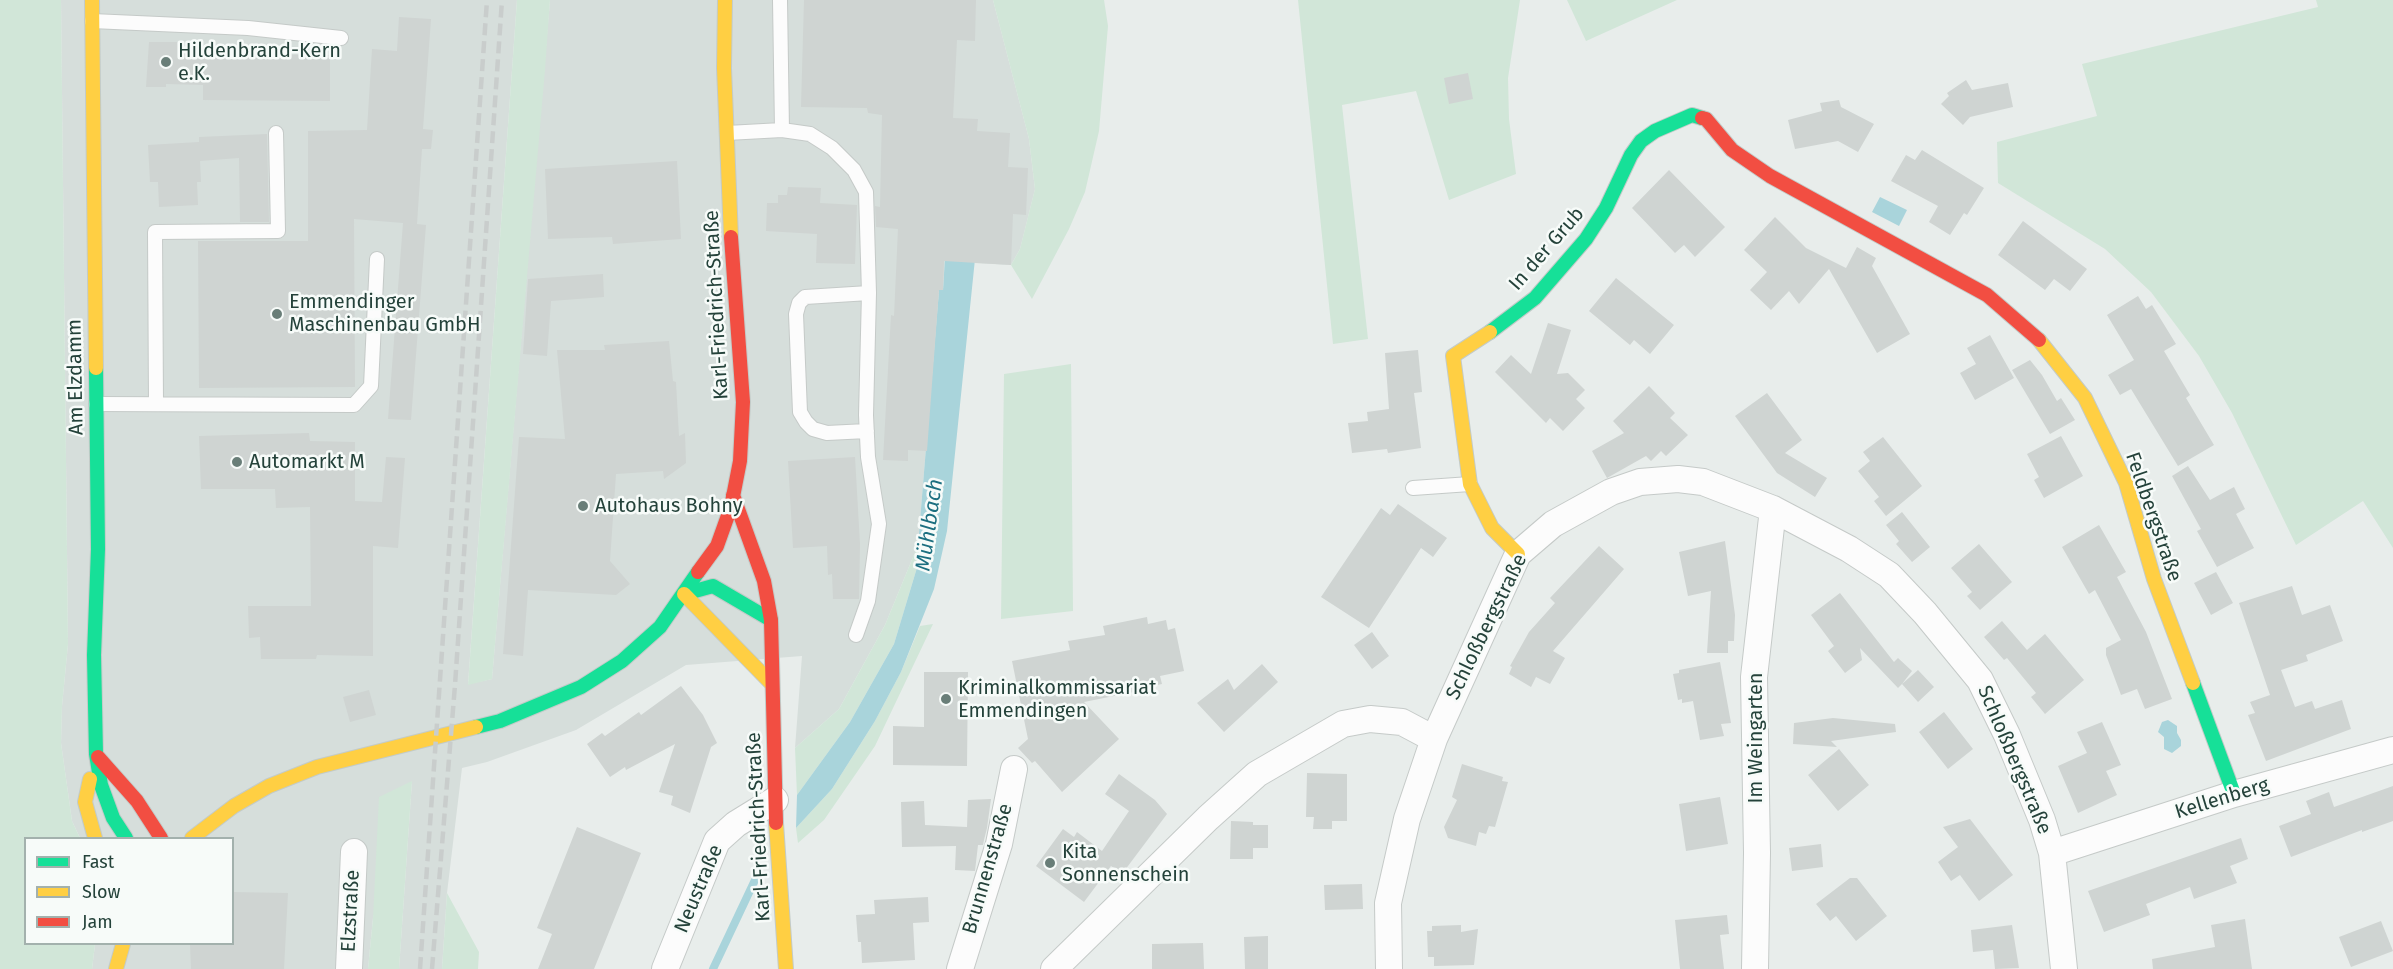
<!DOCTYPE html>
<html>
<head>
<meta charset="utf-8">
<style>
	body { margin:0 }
	#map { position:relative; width:2393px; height:969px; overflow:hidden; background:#e8edeb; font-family:"Fira Sans",sans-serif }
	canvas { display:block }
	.legend { position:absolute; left:24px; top:837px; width:210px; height:108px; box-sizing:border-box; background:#f7fbf9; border:2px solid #a3b1ad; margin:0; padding:8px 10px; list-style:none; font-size:18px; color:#24423a }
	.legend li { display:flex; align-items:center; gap:12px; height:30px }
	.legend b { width:30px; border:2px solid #a3b1ad }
</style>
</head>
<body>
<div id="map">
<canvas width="2393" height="969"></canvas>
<ul class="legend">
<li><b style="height:8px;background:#16e098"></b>Fast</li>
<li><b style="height:8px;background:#ffcf43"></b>Slow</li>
<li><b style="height:8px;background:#f24e42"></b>Jam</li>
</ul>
</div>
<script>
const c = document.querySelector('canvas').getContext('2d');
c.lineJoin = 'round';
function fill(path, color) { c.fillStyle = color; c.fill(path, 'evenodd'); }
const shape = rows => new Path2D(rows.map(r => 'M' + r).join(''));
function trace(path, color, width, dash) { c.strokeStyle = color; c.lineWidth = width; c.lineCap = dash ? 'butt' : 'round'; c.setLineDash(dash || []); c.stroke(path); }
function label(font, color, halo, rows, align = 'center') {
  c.font = font + ' "Fira Sans",sans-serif'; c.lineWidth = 5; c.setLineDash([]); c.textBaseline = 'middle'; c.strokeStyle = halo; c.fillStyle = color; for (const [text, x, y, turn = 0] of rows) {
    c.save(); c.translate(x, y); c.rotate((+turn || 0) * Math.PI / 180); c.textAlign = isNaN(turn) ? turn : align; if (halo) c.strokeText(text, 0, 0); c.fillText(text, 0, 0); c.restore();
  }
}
const built = shape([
	[61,0,517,0,468,684,492,679,550,0,993,0,1029,139,1035,189,1020,249,1011,265,974,263,975,259,945,258,943,290,939,290,918,545,885,625,839,709,795,748,802,656,686,665,576,730,487,762,462,768,447,893,442,969,399,969,412,781,373,918,368,969,92,969,95,944,232,944,232,838,80,838,72,821,61,743,62,706,68,644]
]);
const green = shape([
	[0,0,61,0,68,644,62,706,61,743,72,821,80,838,26,838,26,944,95,944,92,969,0,969],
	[517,0,550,0,545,70,492,679,468,685],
	[993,0,1104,0,1108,26,1099,131,1085,192,1069,229,1032,299,1011,265,1020,249,1035,189,1029,139],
	[1298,0,1520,0,1508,78,1509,119,1516,174,1449,200,1416,91,1342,105,1368,339,1333,344],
	[1567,0,1677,0,1586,41],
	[2316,0,2393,0,2393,548,2363,501,2296,545,2232,413,2199,356,2151,292,2105,249,1998,183,1997,142,2097,116,2082,64,2318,7],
	[1071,364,1073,611,1001,619,1004,374],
	[918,545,919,561,894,644,850,722,797,795,795,748,839,709,885,625],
	[933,624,875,746,824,820,798,843,796,828,832,789,875,721,901,672,920,626],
	[412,781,399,969,368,969,373,918,379,797],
	[447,893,479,952,478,969,442,969]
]);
const water = shape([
	[1880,197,1907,210,1899,226,1872,212],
	[945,258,975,259,947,531,934,589,901,672,875,721,832,789,796,828,797,795,850,722,894,644,919,561,918,545,939,290,943,290],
	[2168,720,2177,726,2177,733,2181,740,2181,746,2172,753,2164,749,2164,737,2158,732,2162,722]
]);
const stream = shape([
	[713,969,755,880]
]);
const building = shape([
	[804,0,976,0,975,41,957,40,953,118,978,119,977,131,1010,133,1008,167,1028,168,1026,215,1013,214,1011,265,944,261,943,290,939,290,927,451,908,450,908,461,883,460,891,315,894,316,898,229,876,227,875,206,880,207,882,115,868,113,867,108,801,107],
	[399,17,431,19,423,129,433,130,431,149,422,149,417,224,426,225,411,420,388,419,403,223,354,219,355,387,199,388,198,241,308,241,308,131,367,130,372,49,397,51],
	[149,42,183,42,183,54,330,55,330,101,203,100,203,85,166,84,166,87,146,87],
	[1468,73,1473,99,1449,104,1444,78],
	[1966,80,1972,90,2008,83,2013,107,1970,117,1963,125,1941,104,1949,96,1947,93],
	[1839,100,1841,107,1874,124,1858,152,1838,141,1795,149,1788,120,1822,111,1820,103],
	[267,134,269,222,240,222,239,158,200,161,201,182,197,182,198,205,159,207,158,182,150,182,148,145,199,142,199,137],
	[1922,150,1984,188,1967,215,1964,213,1950,235,1929,222,1938,206,1891,181,1906,155,1915,160],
	[677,161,681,239,613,244,612,237,548,239,545,169],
	[1669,170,1725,227,1695,257,1684,245,1675,253,1632,208],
	[788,187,821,188,820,203,857,205,855,264,816,263,817,234,766,231,767,203,778,203,778,195,787,195],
	[1775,217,1806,248,1846,268,1857,247,1876,258,1872,266,1910,334,1877,353,1829,269,1799,304,1789,291,1771,310,1750,290,1767,272,1744,250],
	[2023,221,2087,269,2070,291,2054,279,2045,290,1998,255],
	[603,274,604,297,551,301,547,356,523,354,528,279],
	[1616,278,1674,325,1650,354,1634,340,1630,345,1589,311],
	[2138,296,2146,309,2152,305,2176,344,2164,351,2190,395,2186,398,2214,445,2178,466,2131,389,2120,395,2108,375,2134,360,2107,315],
	[1548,323,1571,330,1557,374,1568,373,1585,390,1576,399,1585,408,1563,431,1550,418,1546,423,1495,372,1511,355,1531,374],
	[1990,335,2014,378,1975,400,1960,373,1976,364,1967,348],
	[669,341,673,381,676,382,679,436,685,433,686,463,664,479,663,471,616,474,610,561,630,584,616,595,528,590,523,656,503,654,519,437,565,439,557,350,605,350,604,345],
	[1418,350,1422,392,1414,393,1421,448,1388,453,1387,449,1352,453,1348,423,1368,421,1367,412,1389,409,1385,353],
	[2030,360,2042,375,2057,401,2061,398,2075,420,2050,434,2012,370],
	[1649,386,1675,413,1670,418,1688,435,1666,456,1661,451,1651,461,1646,456,1607,478,1592,451,1624,433,1613,421],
	[1767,393,1802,440,1785,453,1827,478,1815,497,1777,473,1735,416],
	[309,433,310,441,355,442,355,501,382,502,386,457,405,458,398,548,373,546,373,656,317,655,316,659,261,659,260,637,249,638,248,606,311,606,310,507,276,508,275,489,201,489,199,436],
	[2061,436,2083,476,2044,498,2034,480,2039,477,2027,454],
	[1883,437,1922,486,1886,516,1874,501,1879,497,1858,471,1870,461,1863,452],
	[855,457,860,544,859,599,833,599,832,574,828,575,827,546,793,548,788,461],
	[2188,466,2210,500,2234,487,2245,509,2236,514,2254,548,2217,567,2197,531,2201,529,2172,476],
	[1398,504,1447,538,1433,557,1421,548,1369,628,1321,597,1381,508,1390,515],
	[1902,512,1930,547,1912,562,1896,544,1899,541,1886,525],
	[2099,525,2126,572,2117,577,2146,632,2172,699,2145,709,2137,689,2121,695,2106,655,2106,648,2121,640,2095,590,2089,594,2062,547],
	[1725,541,1735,615,1734,641,1728,641,1728,653,1707,653,1711,591,1688,596,1679,552],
	[1979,544,2012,582,1980,610,1967,596,1972,592,1951,568],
	[1599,546,1624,569,1553,651,1565,658,1550,684,1536,677,1531,687,1509,674,1512,667,1510,666,1529,632,1555,603,1550,598],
	[2216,572,2233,603,2211,615,2194,583],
	[2292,586,2302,615,2330,605,2343,641,2306,655,2308,661,2281,670,2295,707,2312,701,2315,709,2342,700,2351,729,2266,761,2248,715,2255,713,2250,702,2270,695,2239,603],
	[1840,593,1894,662,1898,658,1912,671,1902,684,1918,670,1934,687,1918,702,1902,684,1898,688,1860,648,1862,660,1845,673,1828,651,1834,646,1811,615],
	[1147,617,1148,624,1166,620,1168,630,1175,628,1184,671,1160,676,1162,684,1133,690,1134,692,1084,702,1119,739,1062,792,1035,761,1032,763,1018,748,1028,739,1012,661,1070,650,1068,641,1105,635,1103,626],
	[2002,621,2027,650,2045,634,2084,680,2045,714,2031,697,2036,693,2007,658,2004,660,1984,637],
	[1372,632,1389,656,1372,669,1354,645],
	[1720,662,1731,723,1721,724,1724,736,1700,740,1693,701,1682,703,1682,699,1678,700,1673,674,1679,673,1679,670],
	[1262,664,1278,682,1224,732,1197,703,1228,679,1234,690],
	[924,672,968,672,967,766,893,765,893,726,924,727],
	[681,686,703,715,717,743,711,747,690,813,671,805,673,796,659,792,675,744,626,770,625,767,610,777,587,744,602,733,605,736,639,712,641,715],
	[369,690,376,715,350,722,343,697],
	[1944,712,1973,749,1948,769,1919,732],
	[1833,718,1895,724,1896,732,1831,741,1837,747,1793,744,1794,723],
	[2102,722,2121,765,2106,771,2117,795,2078,813,2058,766,2087,753,2077,732],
	[1839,749,1869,785,1838,811,1808,775],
	[1462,764,1503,777,1502,781,1508,782,1495,827,1489,826,1486,834,1479,832,1476,846,1448,838,1444,827,1457,800,1452,797],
	[1307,773,1347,774,1347,821,1332,821,1332,829,1313,829,1314,817,1306,817],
	[1119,774,1155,800,1167,814,1122,874,1111,866,1084,902,1036,866,1063,829,1074,837,1077,832,1102,851,1129,811,1105,794],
	[2393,786,2393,821,2362,832,2362,830,2291,857,2279,826,2311,814,2306,801,2329,792,2334,807],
	[1720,797,1728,844,1686,851,1679,804],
	[991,799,987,828,984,828,987,828,984,840,983,845,978,845,975,871,955,870,956,846,902,847,901,802,924,801,925,825,967,827,968,800],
	[1970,819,2013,875,1979,901,1960,875,1951,881,1938,862,1958,847,1943,827],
	[1231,821,1253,822,1253,825,1268,825,1268,848,1253,848,1253,859,1230,859],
	[577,827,641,853,594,969,538,969,552,934,537,928],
	[2241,838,2248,859,2230,866,2237,883,2194,899,2190,887,2146,904,2150,915,2104,932,2088,891],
	[1821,844,1823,867,1792,871,1789,848],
	[1850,878,1857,878,1887,916,1856,941,1836,916,1830,921,1816,904],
	[1362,884,1363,909,1325,910,1324,885],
	[232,892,288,893,284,969,191,969,190,944,232,944],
	[928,897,929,922,913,923,915,960,862,963,861,942,858,942,856,915,875,914,874,900],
	[1727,915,1729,934,1720,935,1724,969,1680,969,1675,920],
	[2245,919,2252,969,2153,969,2152,959,2215,947,2211,925],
	[2381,921,2393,951,2351,967,2339,937],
	[1461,925,1461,932,1478,929,1474,965,1434,966,1434,957,1428,957,1427,931,1432,931,1432,926],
	[2012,925,2019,968,1995,969,1993,950,1973,952,1971,930],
	[1268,936,1268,969,1245,969,1244,937],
	[1203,943,1204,969,1152,969,1152,944]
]);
const lane = shape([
	[780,0,782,130],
	[92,21,248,28,341,38],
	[727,133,782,130,810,134,832,148,854,170,866,192,869,293,866,415,868,457,879,524,868,601,856,635],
	[96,404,354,405,371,386,377,259],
	[156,404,155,232,278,231,276,133],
	[867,431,827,433,813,429,806,422,800,412,796,314,799,303,805,297,869,293],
	[1413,488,1470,484]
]);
const street = shape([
	[2052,853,2234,794,2393,750],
	[349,969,354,852],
	[665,969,717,841,736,824,775,800],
	[960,969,999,844,1014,769],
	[1054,969,1208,818,1257,774,1343,724,1370,719,1402,722,1434,739],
	[1389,969,1388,903,1407,819,1434,739,1518,554,1553,524,1611,492,1640,482,1678,479,1703,482,1773,509,1849,549,1889,575,1925,613,1980,680,2007,735,2042,820,2052,853,2064,969],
	[1755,969,1757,853,1754,677,1773,509]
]);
const fast = shape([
	[1490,332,1535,298,1586,239,1606,208,1631,155,1641,141,1655,131,1692,115,1702,118],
	[96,368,98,549,94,655,96,754,101,785,113,818,126,838],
	[684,594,713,586,771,620],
	[2193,683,2234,794],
	[476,727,500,721,581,687,622,661,660,627,698,572]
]);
const slow = shape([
	[92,0,96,368],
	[725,0,724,68,731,237],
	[1490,332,1453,356,1470,484,1492,528,1518,554],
	[2039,340,2085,398,2126,483,2154,579,2193,683],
	[684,594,771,683],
	[90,779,85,802,95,838],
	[776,823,786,969],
	[192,838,234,806,269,786,317,767,476,727],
	[116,969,123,944]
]);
const jam = shape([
	[1702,118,1706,119,1732,150,1770,176,1987,295,2039,340],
	[733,495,764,581,771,620,776,823],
	[698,572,717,546,731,507,740,461,743,402,731,237],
	[98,757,137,801,161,838]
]);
const rail = shape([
	[420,969,487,0],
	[432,969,455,685,502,0]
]);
const markers = [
	[166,62,6,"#697e78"],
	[277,314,6,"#697e78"],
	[237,462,6,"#697e78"],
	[583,506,6,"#697e78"],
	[946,699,6,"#697e78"],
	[1050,863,6,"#697e78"]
];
const poiNames = [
	["Hildenbrand-Kern",178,51],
	["e.K.",178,74],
	["Emmendinger",289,302],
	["Maschinenbau GmbH",289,325],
	["Automarkt M",249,462],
	["Autohaus Bohny",595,506],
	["Kriminalkommissariat",958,688],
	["Emmendingen",958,711],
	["Kita",1062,852],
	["Sonnenschein",1062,875]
];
const streetNames = [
	["In der Grub",1547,249,-49],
	["Karl-Friedrich-Straße",717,305,-93],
	["Am Elzdamm",76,377,-91],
	["Feldbergstraße",2153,517,71],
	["Schloßbergstraße",1487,627,-64],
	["Im Weingarten",1756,738,-90],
	["Schloßbergstraße",2014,760,67],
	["Kellenberg",2222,799,-17],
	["Karl-Friedrich-Straße",759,827,-93],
	["Brunnenstraße",988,869,-74],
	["Neustraße",699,889,-67],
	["Elzstraße",351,911,-87]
];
const waterNames = [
	["Mühlbach",930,525,-82]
];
fill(built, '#d6dedb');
fill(green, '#d1e6d8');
fill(water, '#a9d4db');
trace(stream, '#a9d4db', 8);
fill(building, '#cfd4d2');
trace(lane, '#c5cac8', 16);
trace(street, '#c5cac8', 28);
trace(fast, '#c3cbc8', 16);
trace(slow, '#c3cbc8', 16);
trace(jam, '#c3cbc8', 16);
trace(lane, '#fcfcfc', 14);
trace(street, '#fcfcfc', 26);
trace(fast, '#16e098', 14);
trace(slow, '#ffcf43', 14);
trace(jam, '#f24e42', 14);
trace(rail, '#c9cdcc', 4.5, [12, 6]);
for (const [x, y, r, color] of markers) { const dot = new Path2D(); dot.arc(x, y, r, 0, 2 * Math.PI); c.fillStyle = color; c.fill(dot); trace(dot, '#f7fbf9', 2); }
label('20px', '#24423a', '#f7fbf9', poiNames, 'left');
label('20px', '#24423a', '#f7fbf9', streetNames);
label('italic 21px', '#1c6f80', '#f7fbf9', waterNames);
</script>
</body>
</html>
